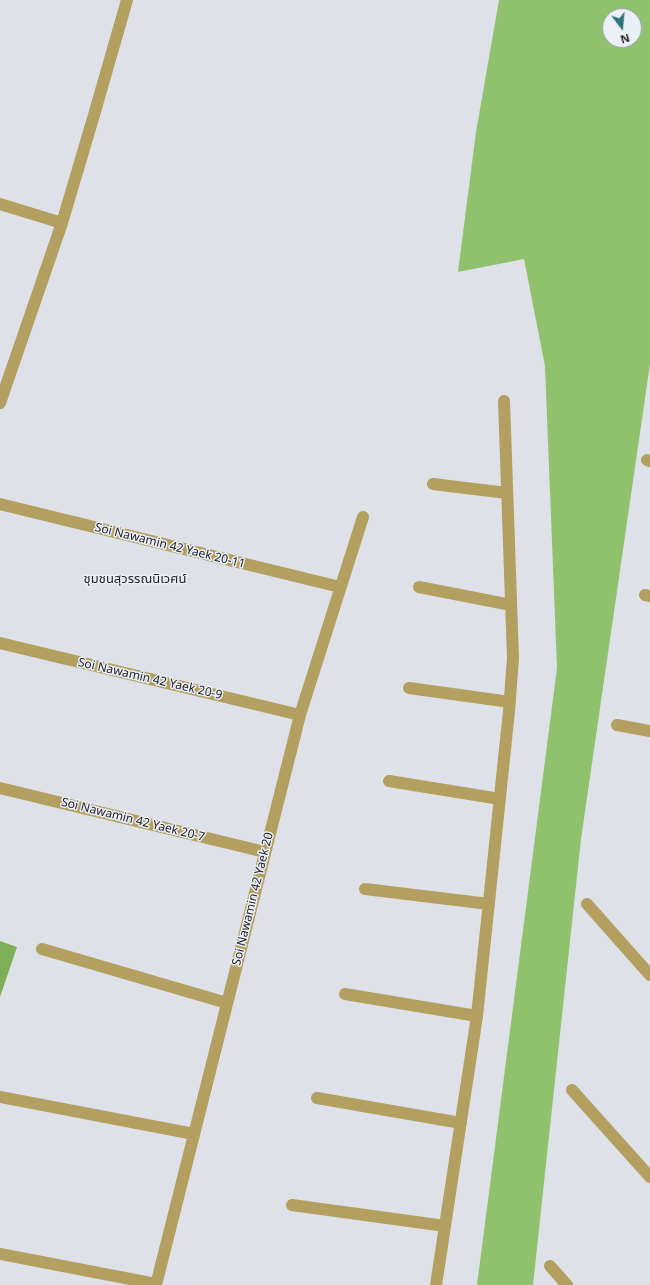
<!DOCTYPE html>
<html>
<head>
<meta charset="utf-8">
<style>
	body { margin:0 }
	#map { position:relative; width:650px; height:1285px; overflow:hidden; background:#dee2e8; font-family:"Noto Sans",sans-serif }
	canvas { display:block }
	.north { position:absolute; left:602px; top:8px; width:40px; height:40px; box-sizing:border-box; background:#ebeff6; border:1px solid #9b9ea3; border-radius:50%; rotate:164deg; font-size:11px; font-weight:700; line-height:16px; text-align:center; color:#232427 }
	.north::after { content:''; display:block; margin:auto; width:14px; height:18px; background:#2a737b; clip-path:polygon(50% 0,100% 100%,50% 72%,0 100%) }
</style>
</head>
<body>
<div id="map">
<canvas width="650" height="1285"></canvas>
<div class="north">N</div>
</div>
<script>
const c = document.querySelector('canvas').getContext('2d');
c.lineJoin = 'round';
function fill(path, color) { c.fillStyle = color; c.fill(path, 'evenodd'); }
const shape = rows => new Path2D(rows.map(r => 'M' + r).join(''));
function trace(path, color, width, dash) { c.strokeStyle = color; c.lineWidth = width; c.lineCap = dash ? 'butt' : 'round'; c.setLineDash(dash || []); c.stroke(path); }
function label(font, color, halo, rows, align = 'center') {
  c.font = font + ' "Noto Sans","Noto Sans Thai",sans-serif'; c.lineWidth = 3; c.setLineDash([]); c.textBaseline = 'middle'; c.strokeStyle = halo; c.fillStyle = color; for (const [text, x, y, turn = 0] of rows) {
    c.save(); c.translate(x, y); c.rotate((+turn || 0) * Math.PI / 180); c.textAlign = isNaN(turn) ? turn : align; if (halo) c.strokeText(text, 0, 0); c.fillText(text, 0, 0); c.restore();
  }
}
const green = shape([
	[499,0,650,0,650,364,581,839,533,1285,477,1285,557,668,545,366,524,259,458,272,476,132],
	[610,16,634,16,634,40,610,40]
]);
const forest = shape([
	[0,941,17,947,0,997]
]);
const street = shape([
	[0,204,62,223],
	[0,403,62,223,94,115,127,0],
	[647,460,650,461],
	[433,484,507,493],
	[0,504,340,587],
	[419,587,511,605],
	[645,595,650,596],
	[0,643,300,715],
	[409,688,510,702],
	[617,725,650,731],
	[389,781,500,799],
	[0,788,265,852],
	[365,889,489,904],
	[587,904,650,975],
	[42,949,227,1003],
	[345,994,477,1016],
	[572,1090,650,1177],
	[0,1097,194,1134],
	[317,1098,461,1123],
	[292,1205,445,1226],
	[0,1254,156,1284],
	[550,1266,567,1285],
	[156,1285,300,715,363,517],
	[436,1285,477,1016,509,711,513,658,504,401]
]);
const streetNames = [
	["Soi Nawamin 42 Yaek 20-11",170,546,14],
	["Soi Nawamin 42 Yaek 20-9",150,679,13],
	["Soi Nawamin 42 Yaek 20-7",133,820,14],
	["Soi Nawamin 42 Yaek 20",253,899,-76]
];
const neighbourhoodNames = [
	["ชุมชนสุวรรณนิเวศน์",135,579]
];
fill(green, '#90c26d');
fill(forest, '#7daf57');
trace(street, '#b39f60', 12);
label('12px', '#232427', '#ebeff6', streetNames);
label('13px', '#232427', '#ebeff6', neighbourhoodNames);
</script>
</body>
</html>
